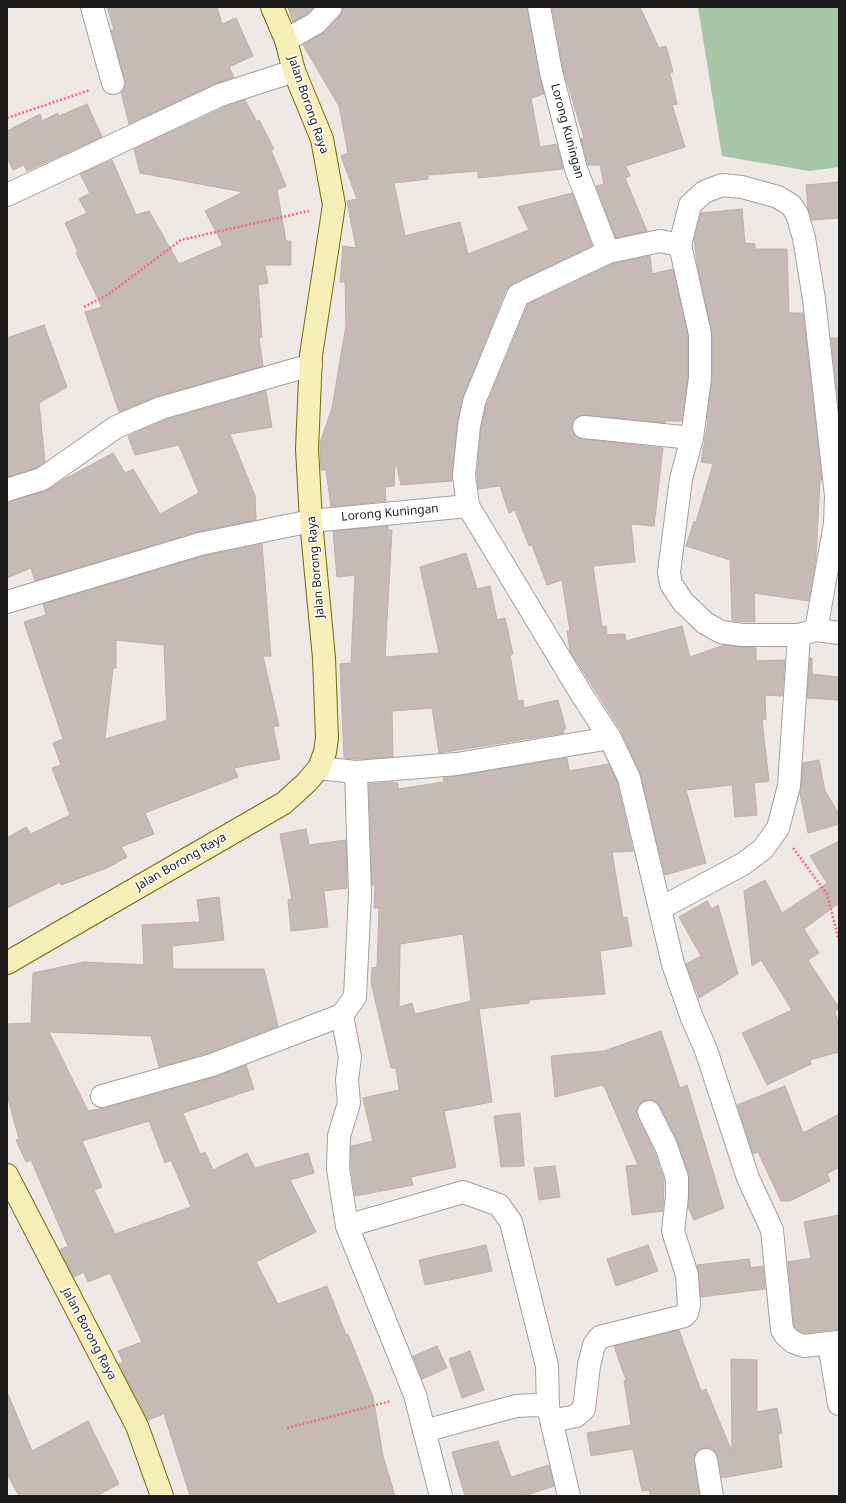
<!DOCTYPE html>
<html>
<head>
<meta charset="utf-8">
<style>
	body { margin:0 }
	#map { position:relative; width:846px; height:1503px; overflow:hidden; background:#eee9e4; font-family:"Noto Sans",sans-serif }
	canvas { display:block }
	.frame { position:absolute; inset:0; border:8px solid #1d1d1d; pointer-events:none }
</style>
</head>
<body>
<div id="map">
<canvas width="846" height="1503"></canvas>
<div class="frame"></div>
</div>
<script>
const c = document.querySelector('canvas').getContext('2d');
c.lineJoin = 'round';
function fill(path, color) { c.fillStyle = color; c.fill(path, 'evenodd'); }
const shape = rows => new Path2D(rows.map(r => 'M' + r).join(''));
function trace(path, color, width, dash) { c.strokeStyle = color; c.lineWidth = width; c.lineCap = dash ? 'butt' : 'round'; c.setLineDash(dash || []); c.stroke(path); }
function label(font, color, halo, rows, align = 'center') {
  c.font = font + ' "Noto Sans",sans-serif'; c.lineWidth = 3; c.setLineDash([]); c.textBaseline = 'middle'; c.strokeStyle = halo; c.fillStyle = color; for (const [text, x, y, turn = 0] of rows) {
    c.save(); c.translate(x, y); c.rotate((+turn || 0) * Math.PI / 180); c.textAlign = isNaN(turn) ? turn : align; if (halo) c.strokeText(text, 0, 0); c.fillText(text, 0, 0); c.restore();
  }
}
const cemetery = shape([
	[698,7,839,7,839,167,809,171,722,156]
]);
const building = shape([
	[107,7,217,7,222,24,236,18,253,56,229,67,234,77,215,84,129,124,121,92,125,86,125,80,111,30,114,30,107,7],
	[288,7,314,7,308,13,293,22,288,7],
	[343,7,527,7,544,94,531,98,540,147,557,144,563,169,478,178,478,171,428,175,428,179,394,183,405,236,460,222,468,254,529,230,518,207,572,193,592,246,513,284,506,290,462,399,457,425,452,481,401,485,397,466,395,466,394,486,385,487,386,501,331,507,326,470,321,470,320,443,332,408,346,325,345,282,340,282,343,246,356,248,347,201,357,199,341,156,348,153,339,106,303,45,325,32,340,16,343,7],
	[552,7,640,7,659,48,666,46,673,72,670,73,677,104,672,105,685,147,626,166,630,176,625,178,647,231,616,238,596,186,604,184,600,165,588,165,581,139,584,138,563,69,552,7],
	[245,100,257,122,259,120,274,149,271,150,286,186,277,190,286,241,291,241,291,265,265,265,268,283,258,285,262,337,259,337,263,366,158,396,119,412,85,312,102,307,76,253,78,252,65,223,87,213,79,199,90,193,80,174,112,160,136,215,149,211,179,264,223,245,205,211,243,192,140,173,134,149,225,107,245,100],
	[87,104,102,137,27,171,24,165,13,170,7,157,7,131,40,114,42,121,58,113,59,116,87,104],
	[839,182,839,218,812,220,808,209,806,185,839,182],
	[742,209,745,243,755,244,755,249,787,249,789,313,803,313,822,480,820,480,816,557,809,601,754,593,755,622,732,621,730,560,686,546,694,521,696,522,713,464,701,462,708,420,707,420,712,380,712,334,697,262,694,240,701,213,742,209],
	[650,256,652,274,673,269,688,335,688,377,682,421,665,421,665,423,585,415,579,416,574,419,572,425,573,432,576,437,582,439,663,448,654,526,631,524,635,562,593,566,602,627,606,626,607,635,625,634,626,641,682,626,690,657,724,645,756,648,756,661,785,660,782,696,765,695,766,719,762,720,769,781,754,783,757,815,735,817,732,785,686,790,706,863,665,875,640,773,621,731,570,651,567,631,570,631,562,580,547,585,532,545,529,546,515,510,509,513,500,486,478,489,477,475,481,428,486,406,528,304,612,264,650,256],
	[44,325,67,387,39,403,45,462,36,468,7,477,7,338,44,325],
	[831,338,839,338,839,410,831,338],
	[266,391,272,427,230,434,255,496,256,520,196,532,35,581,31,568,7,578,7,502,46,491,63,480,113,453,125,473,133,469,160,514,199,493,179,445,135,455,128,436,165,420,266,391],
	[388,526,388,530,392,530,385,657,439,653,420,567,466,553,477,589,490,586,497,620,505,618,513,654,510,655,518,701,523,700,524,708,558,700,566,729,563,730,564,733,439,753,432,708,392,711,393,757,356,759,344,758,340,664,351,663,355,575,337,577,333,531,388,526],
	[262,544,271,656,263,656,279,726,273,727,280,759,234,768,238,777,145,813,154,834,121,847,127,857,107,868,61,885,60,882,7,908,7,838,26,827,31,834,70,815,52,768,61,765,53,743,63,739,24,622,46,615,43,604,203,556,262,544],
	[116,640,164,645,167,720,105,739,113,668,116,668,116,640],
	[810,658,812,658,812,674,839,677,839,700,807,698,810,658],
	[567,758,569,771,609,764,617,782,633,851,612,852,623,918,627,917,632,946,600,951,605,994,529,1000,529,1003,479,1009,492,1102,444,1111,456,1167,411,1177,413,1185,355,1196,351,1168,351,1146,373,1141,363,1098,399,1090,396,1068,391,1068,371,982,372,968,377,967,379,908,374,908,375,885,372,885,369,784,394,782,394,783,398,783,398,789,444,782,443,778,567,758],
	[463,934,471,1001,415,1014,412,1003,399,1007,400,944,463,934],
	[819,760,825,791,839,814,839,824,808,833,800,793,803,763,819,760],
	[306,829,309,845,346,840,347,888,324,891,328,927,291,931,288,900,292,899,280,834,306,829],
	[839,841,839,903,804,929,819,953,808,960,839,1008,835,1012,839,1026,839,1052,810,1060,811,1064,767,1085,742,1033,792,1010,761,960,752,966,744,891,765,880,782,913,827,883,810,856,839,841],
	[219,897,224,940,172,946,173,969,264,969,278,1026,208,1053,159,1067,151,1036,49,1032,88,1111,105,1108,215,1077,246,1065,254,1089,183,1113,200,1154,205,1152,213,1170,247,1153,255,1168,308,1153,314,1173,290,1180,316,1232,256,1262,278,1304,327,1286,346,1335,348,1334,373,1397,383,1456,395,1496,190,1496,164,1414,148,1420,119,1364,123,1362,118,1351,142,1342,110,1273,88,1282,84,1272,74,1277,60,1250,68,1246,31,1160,26,1162,16,1140,19,1139,7,1095,7,1024,31,1023,33,973,84,962,144,965,142,925,200,922,197,900,219,897],
	[149,1121,165,1163,171,1160,191,1207,115,1234,94,1190,102,1187,82,1141,149,1121],
	[707,901,712,909,718,905,738,974,699,998,686,964,701,956,679,917,707,901],
	[661,1031,680,1088,687,1085,724,1208,694,1220,688,1207,689,1174,677,1140,656,1102,650,1100,644,1101,638,1105,637,1112,654,1151,664,1180,663,1211,632,1215,626,1166,638,1165,604,1086,602,1086,602,1085,555,1097,551,1056,604,1051,661,1031],
	[785,1086,803,1133,839,1114,839,1167,827,1174,830,1181,790,1201,781,1201,758,1152,753,1154,737,1105,785,1086],
	[520,1113,524,1166,501,1167,494,1116,520,1113],
	[555,1166,560,1197,539,1200,534,1168,555,1166],
	[839,1215,839,1329,806,1333,799,1331,794,1326,788,1262,811,1258,804,1222,839,1215],
	[486,1245,492,1271,425,1285,419,1260,486,1245],
	[648,1245,658,1271,616,1286,607,1259,648,1245],
	[749,1259,751,1268,763,1266,765,1289,701,1297,697,1265,749,1259],
	[679,1330,701,1391,706,1389,732,1452,731,1359,757,1360,757,1412,777,1408,782,1433,778,1434,782,1467,722,1478,716,1452,711,1448,704,1448,698,1451,694,1456,699,1496,650,1496,649,1490,642,1491,633,1449,591,1456,587,1433,631,1425,624,1381,626,1380,614,1346,679,1330],
	[437,1346,447,1368,422,1379,413,1356,437,1346],
	[470,1351,484,1390,462,1398,449,1359,470,1351],
	[7,1392,32,1451,88,1421,119,1484,96,1496,19,1496,7,1474,7,1392],
	[498,1441,511,1477,549,1465,554,1486,524,1496,465,1496,452,1452,498,1441]
]);
const path = shape([
	[7,118,90,90],
	[84,307,109,294,181,240,309,211],
	[793,848,827,894,839,941],
	[287,1428,391,1401]
]);
const minor = shape([
	[92,7,113,83],
	[539,7,551,72,576,169,608,252],
	[286,40,316,23,331,7],
	[7,195,220,95,294,71],
	[680,245,690,205,704,192,722,185,742,187,778,197,791,205,797,214,804,238,814,299,836,496,835,524,816,630],
	[584,427,692,438],
	[7,490,42,479,116,427,161,408,311,365],
	[7,602,200,544,311,521,468,506],
	[839,633,816,630,799,635,742,635,721,632,705,623,683,602,671,584,669,572,681,479,692,438,700,378,700,334,680,245,660,241,608,252,518,295,474,402,469,426,464,475,468,506,582,695,610,738,629,778,673,964,692,1018,706,1050,748,1178,772,1230,782,1330,786,1336,793,1342,804,1346,839,1342],
	[319,768,356,772,457,764,610,738],
	[356,772,360,894,355,997,342,1015,350,1057,347,1080,349,1103,339,1136,338,1169,347,1226,415,1395,441,1496],
	[661,908,743,864,763,849,778,828,789,786,799,635],
	[102,1096,212,1065,342,1015],
	[347,1226,463,1192,499,1205,511,1222,547,1366,548,1407,569,1496],
	[829,1343,839,1404],
	[552,1421,576,1416,584,1409,589,1365,594,1345,600,1337,684,1316,687,1313,689,1305,687,1275,673,1231,677,1196,677,1178,666,1146,649,1112],
	[424,1431,516,1406,536,1405,548,1407],
	[706,1460,712,1496]
]);
const secondary = shape([
	[7,963,284,803,307,782,319,768,325,752,327,738,324,658,311,521,307,449,311,355,334,205,322,139,294,71,286,40,272,7],
	[7,1175,137,1426,162,1496]
]);
const streetNames = [
	["Jalan Borong Raya",308,105,71],
	["Lorong Kuningan",567,131,75],
	["Lorong Kuningan",390,513,-5],
	["Jalan Borong Raya",316,567,-95],
	["Jalan Borong Raya",181,862,-30],
	["Jalan Borong Raya",89,1334,62]
];
fill(cemetery, '#a6c7a5');
fill(building, '#c6bab7');
trace(building, '#c0ada6', 1);
trace(minor, '#a1a1a1', 24);
trace(secondary, '#726a07', 24);
trace(path, '#f76c77', 2.5, [2, 2]);
trace(minor, '#fff', 22);
trace(secondary, '#f8efb8', 22);
label('12px', '#1d1d1d', '#fff', streetNames);
</script>
</body>
</html>
